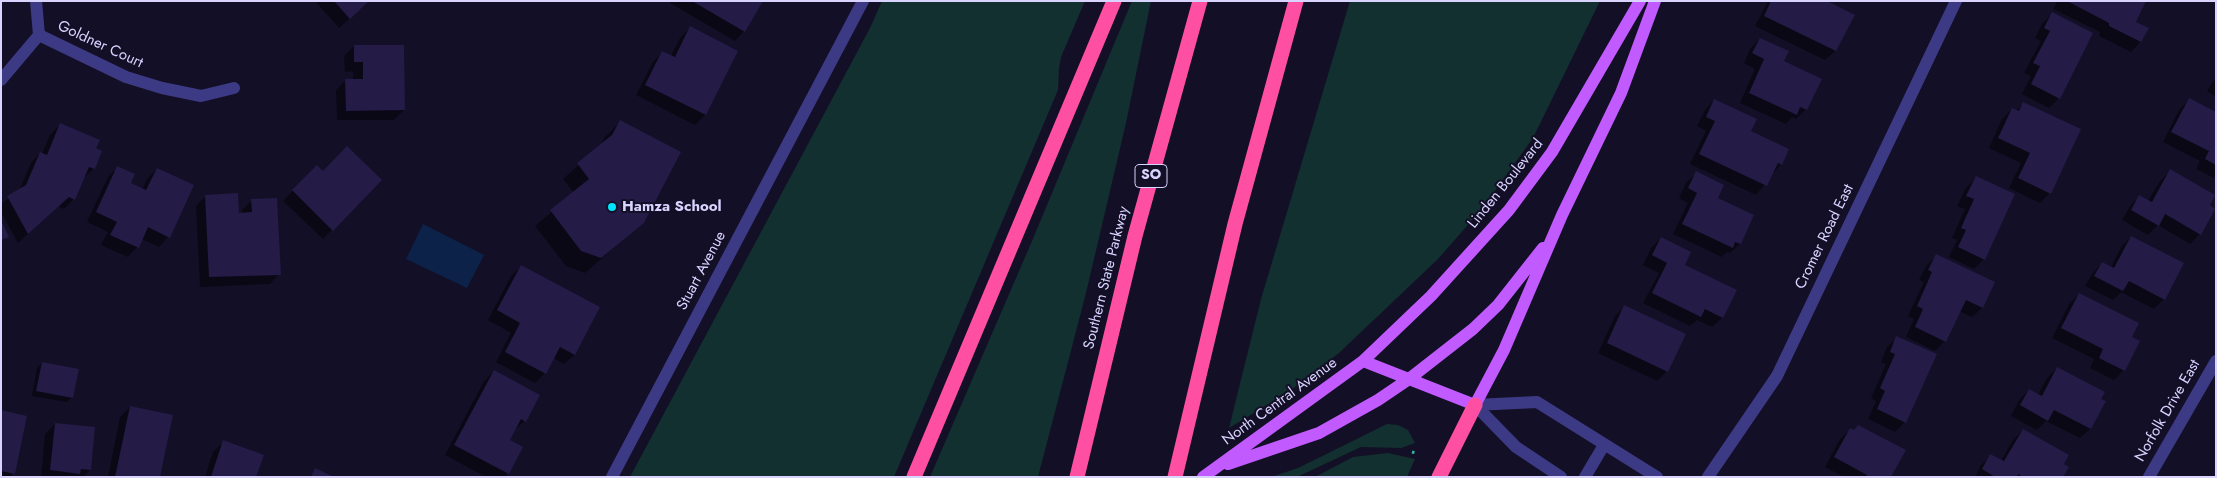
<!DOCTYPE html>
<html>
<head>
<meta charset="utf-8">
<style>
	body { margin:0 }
	#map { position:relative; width:2217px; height:478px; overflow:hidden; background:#130f26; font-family:Jost,sans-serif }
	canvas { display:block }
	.frame { position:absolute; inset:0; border:2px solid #d9d4ff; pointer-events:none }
</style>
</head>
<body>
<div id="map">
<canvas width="2217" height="478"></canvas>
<div class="frame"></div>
</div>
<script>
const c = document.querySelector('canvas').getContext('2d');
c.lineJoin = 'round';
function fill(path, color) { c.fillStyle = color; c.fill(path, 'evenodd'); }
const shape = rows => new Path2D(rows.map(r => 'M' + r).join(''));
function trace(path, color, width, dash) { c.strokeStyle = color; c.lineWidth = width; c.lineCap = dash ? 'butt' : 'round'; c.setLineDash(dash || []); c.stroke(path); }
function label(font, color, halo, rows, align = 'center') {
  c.font = font + ' Jost,sans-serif'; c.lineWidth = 4; c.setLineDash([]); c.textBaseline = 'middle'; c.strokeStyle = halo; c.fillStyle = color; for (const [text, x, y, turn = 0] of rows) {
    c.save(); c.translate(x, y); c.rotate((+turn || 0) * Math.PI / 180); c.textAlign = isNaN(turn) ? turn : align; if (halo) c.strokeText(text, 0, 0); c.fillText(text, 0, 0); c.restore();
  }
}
const green = shape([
	[882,1,1085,1,1061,57,1059,69,1058,90,894,477,630,477,870,28],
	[1132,1,1151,1,1126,123,1086,293,1038,477,930,477,1032,241],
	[1350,1,1600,1,1533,138,1481,210,1438,259,1339,353,1287,393,1229,428,1261,299],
	[1387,424,1398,425,1408,430,1415,443,1401,448,1361,447,1297,477,1271,477,1298,468],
	[1388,453,1415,459,1407,477,1315,477,1353,457]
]);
const water = shape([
	[423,224,484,255,467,288,406,259]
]);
const shadow = shape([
	[315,1,369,1,339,28],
	[671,1,762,1,744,31,735,41,670,3],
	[1768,1,1824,1,1835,51,1825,60,1755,26],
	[2057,1,2145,1,2135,23,2147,29,2140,42,2131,52,2099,36,2100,32,2053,9],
	[2052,14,2059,98,2049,108,2022,94,2031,76,2024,73,2041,41,2035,38,2042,24],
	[690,28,736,51,705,115,695,125,636,95,653,62,663,52,671,56,680,38],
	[1760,39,1782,62,1806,109,1796,119,1792,117,1786,124,1740,103,1755,69,1744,63,1750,49],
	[354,46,404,110,394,120,337,120,336,90,346,80,353,80,353,71,345,72,344,56],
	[2216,77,2216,97,2207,91],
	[1714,100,1781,164,1756,195,1690,164,1706,131,1697,126,1705,110],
	[2189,100,2216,114,2216,179,2196,169,2200,161,2163,142,2179,110],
	[2024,104,2050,193,2040,203,2009,188,2021,163,1989,148,2002,119,2012,109,2016,111],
	[620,122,643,222,585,273,566,266,535,226,574,193,563,179,600,146,605,137],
	[60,125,95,149,94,168,84,178,74,199,64,209,58,206,18,243,1,212,1,204,19,191,31,163,40,153,42,154,50,135],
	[317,166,323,172,380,181,323,239,283,201],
	[118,167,129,184,142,190,147,179,157,169,168,237,159,247,142,239,137,247,128,257,101,245,108,232,87,222,108,177],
	[2170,171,2200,234,2190,244,2158,225,2148,235,2122,220,2130,206,2140,196,2148,201,2160,181],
	[1696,173,1716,198,1740,244,1730,253,1727,252,1722,257,1673,234,1688,203,1679,198,1686,183],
	[1976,178,1984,259,1974,269,1949,257,1957,240,1952,238,1965,209,1957,206,1966,188],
	[206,196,238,214,242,214,242,210,252,201,279,274,270,284,200,287,196,206],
	[2131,237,2164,299,2154,309,2121,292,2113,300,2085,286,2093,273,2102,263,2111,267,2121,247],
	[1661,238,1722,318,1712,327,1697,320,1690,326,1643,303,1659,273,1643,265,1651,248],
	[1936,256,1993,283,1982,308,1972,317,1959,311,1945,341,1935,351,1906,337,1914,319,1908,316,1924,282,1919,280,1926,266],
	[521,267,598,308,574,355,564,364,553,358,545,373,535,383,496,362,511,333,488,320,511,276],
	[2079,294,2124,370,2114,380,2090,368,2094,359,2052,338,2069,304],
	[1625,306,1667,371,1657,381,1598,353,1615,316],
	[1897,338,1905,422,1895,432,1868,419,1876,401,1871,398,1886,364,1881,362,1887,347],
	[42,363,72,397,67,402,32,396,37,368],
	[2057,368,2104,402,2090,429,2080,438,2046,421,2037,430,2011,416,2019,400,2029,390,2038,395,2047,378],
	[494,371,525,421,514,430,509,441,508,473,505,477,486,477,445,455,484,381],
	[130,407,159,477,108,477,120,417],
	[1,412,13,473,10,477,1,477],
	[55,424,90,470,83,477,41,477,45,434],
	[1850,430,1890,477,1844,477,1825,467,1840,439],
	[2023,430,2062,465,2061,477,1975,477,1981,465,1991,456,2001,461,2013,440],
	[223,442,255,477,205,477,213,452]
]);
const building = shape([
	[334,1,369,1,350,19],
	[692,1,763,1,745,32],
	[1771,1,1827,1,1855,15,1836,51,1764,16],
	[2067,1,2146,1,2136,22,2149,28,2141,42,2109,26,2109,23],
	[2052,12,2093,33,2060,99,2031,84,2040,66,2033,63,2050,31,2044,28],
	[690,26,738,51,706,115,645,85,662,51,675,57],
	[1760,38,1789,51,1784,61,1822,79,1807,110,1800,107,1797,115,1749,93,1764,59,1752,53],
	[354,45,404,45,405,110,346,111,345,79,363,79,363,62,354,62],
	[2189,98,2216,112,2216,165,2205,159,2209,151,2171,132],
	[1714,99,1757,119,1751,131,1789,149,1782,165,1778,163,1767,186,1699,154,1715,121,1706,117],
	[2023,102,2081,129,2051,194,2018,178,2030,153,1998,138,2012,108,2019,111],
	[620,120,681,152,644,223,601,258,581,251,550,210,589,179,577,163,612,135],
	[60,123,100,140,96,148,102,151,95,169,89,167,75,200,69,197,28,234,7,196,26,185,40,152,47,155],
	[347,146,382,180,333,231,292,190,317,165,323,171],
	[117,166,135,174,131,183,146,190,157,168,194,185,170,238,148,227,139,248,110,235,117,222,96,212],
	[2170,169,2215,195,2210,205,2215,209,2201,235,2165,214,2159,226,2131,210,2139,195,2152,202],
	[1696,171,1724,185,1718,198,1754,215,1741,244,1735,242,1733,248,1682,224,1697,193,1688,188],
	[1976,176,2015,194,1985,260,1958,247,1966,230,1961,228,1974,199,1966,196],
	[238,193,239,213,252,212,251,199,277,198,281,275,209,277,205,195],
	[1,220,9,237,1,240],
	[2131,236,2184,263,2165,300,2129,281,2123,291,2094,276,2102,262,2114,268],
	[1661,237,1691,252,1685,265,1737,290,1723,318,1705,309,1701,317,1652,293,1667,263,1652,255],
	[1936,254,1995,282,1983,308,1966,300,1946,342,1915,327,1923,309,1917,306,1932,272,1928,270],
	[521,265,600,307,575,355,560,347,546,374,505,352,520,323,497,310],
	[2079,293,2139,323,2132,337,2140,341,2125,371,2099,358,2103,349,2061,328],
	[1624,305,1686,334,1668,372,1607,343],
	[1896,336,1937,354,1906,423,1877,409,1885,391,1880,388,1895,354,1890,352],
	[42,362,79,369,73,398,36,391],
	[2057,367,2105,392,2101,399,2106,401,2091,429,2054,410,2048,421,2020,405,2029,389,2042,396],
	[494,370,540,395,526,422,521,419,510,440,523,447,509,474,454,445],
	[130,406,173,415,160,477,115,477],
	[1,410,27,416,15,474,1,471],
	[55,423,95,427,91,470,81,469,80,474,50,470],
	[1858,425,1906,450,1891,477,1866,477,1867,475,1834,457,1850,428,1854,430],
	[2023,429,2069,455,2064,464,2069,467,2063,477,2023,477,2018,474,2017,477,1995,477,1982,469,1990,454,2004,461],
	[223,440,264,455,256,477,211,477],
	[315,468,334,477,311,477]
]);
const path = shape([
	[1412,452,1416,453]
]);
const minor = shape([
	[36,1,39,35],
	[39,35,126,77,162,88,201,96,234,88],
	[1,80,39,35],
	[1475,405,1537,402,1657,477],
	[1475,405,1516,447,1561,477],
	[612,477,863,1],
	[1585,477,1604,445],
	[1708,477,1777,376,1956,1],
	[2149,477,2216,361]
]);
const major = shape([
	[1363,361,1475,405,1504,350,1562,215,1621,93,1655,1],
	[1228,464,1319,433,1378,400,1409,379,1473,329,1498,305,1543,248],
	[1203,477,1363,361,1431,296,1509,210,1552,152,1640,1]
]);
const highway = shape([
	[914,477,1114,1],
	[1077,477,1135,236,1200,1],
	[1175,477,1235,224,1296,1],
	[1439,477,1475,405]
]);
const markers = [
	[612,207,5,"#00e5ff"]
];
const shields = [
	[1151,176,32]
];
const shieldNames = [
	["SO",1151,176]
];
const streetNames = [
	["Goldner Court",100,45,25],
	["Linden Boulevard",1506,184,-51],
	["Cromer Road East",1825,237,-64],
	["Stuart Avenue",702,271,-62],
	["Southern State Parkway",1107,278,-76],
	["North Central Avenue",1280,402,-36],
	["Norfolk Drive East",2168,411,-60]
];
const poiNames = [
	["Hamza School",622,207]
];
fill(green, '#12302f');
fill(water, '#0c2248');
fill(shadow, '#0007');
fill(building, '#241b47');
trace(path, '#2fb8b0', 3, [2.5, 4]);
trace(minor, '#3d3a85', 12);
trace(major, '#c25bff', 12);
trace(highway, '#ff4fa3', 15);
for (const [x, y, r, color] of markers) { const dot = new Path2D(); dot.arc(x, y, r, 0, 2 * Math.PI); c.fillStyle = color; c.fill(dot); trace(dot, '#130f26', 2); }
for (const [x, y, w] of shields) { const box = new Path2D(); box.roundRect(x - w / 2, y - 11.5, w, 23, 4); c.fillStyle = '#130f26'; c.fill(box); trace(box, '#d9d4ff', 1); }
label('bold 14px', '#d9d4ff', null, shieldNames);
label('15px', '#d9d4ff', '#130f26', streetNames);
label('bold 15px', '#d9d4ff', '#130f26', poiNames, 'left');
</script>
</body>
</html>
